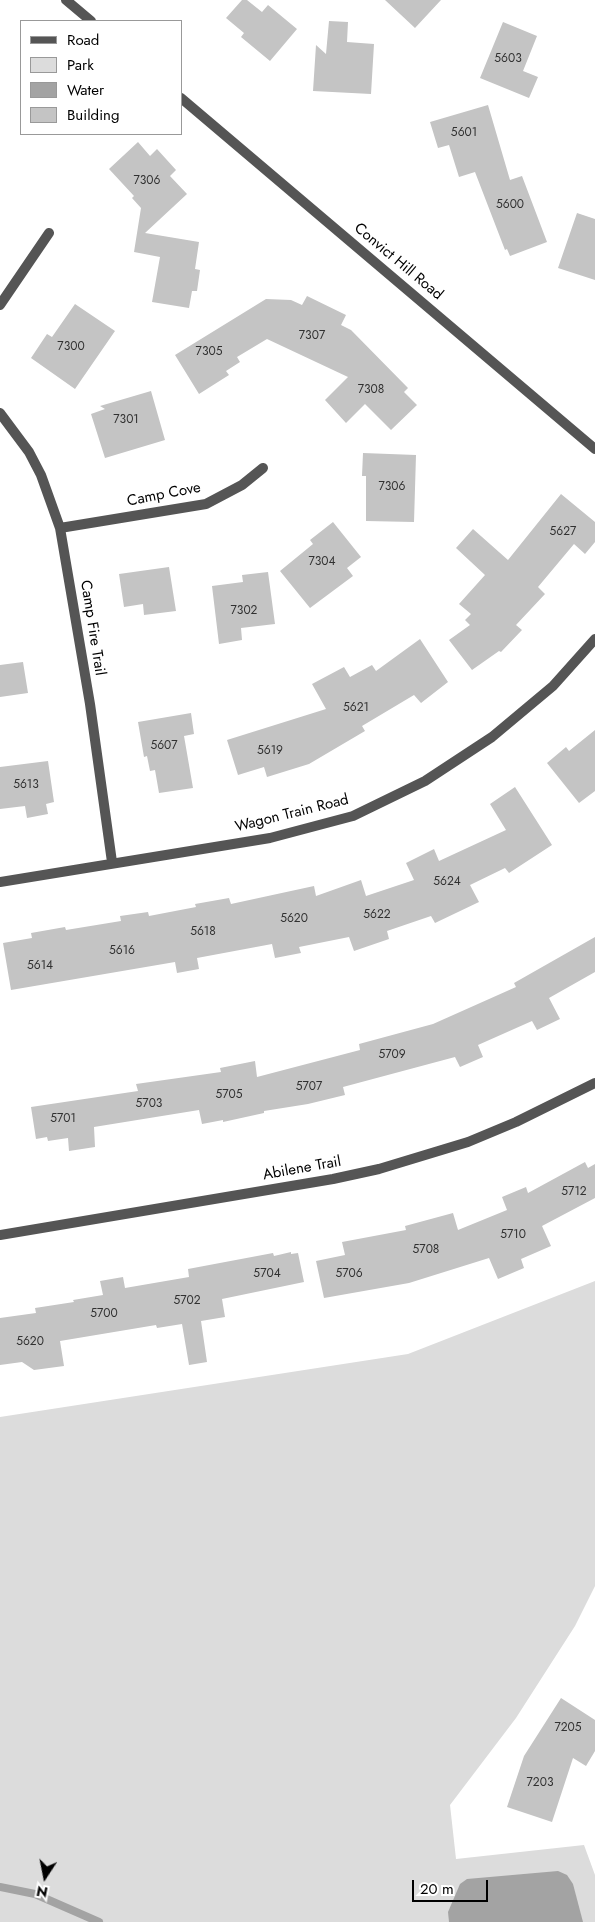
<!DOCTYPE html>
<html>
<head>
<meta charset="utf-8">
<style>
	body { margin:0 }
	#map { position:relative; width:595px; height:1922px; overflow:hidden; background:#fff; font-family:Jost,sans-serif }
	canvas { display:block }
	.legend { position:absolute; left:20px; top:20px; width:162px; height:115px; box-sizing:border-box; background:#fff; border:1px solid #999; margin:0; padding:6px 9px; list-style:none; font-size:15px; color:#000 }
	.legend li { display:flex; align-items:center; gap:10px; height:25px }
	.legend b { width:25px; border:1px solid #999 }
	.north { position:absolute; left:20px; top:1852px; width:50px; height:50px; -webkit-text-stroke:4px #fff; paint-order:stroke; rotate:191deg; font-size:14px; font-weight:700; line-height:20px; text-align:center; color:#000 }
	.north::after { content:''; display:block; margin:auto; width:18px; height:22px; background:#000; clip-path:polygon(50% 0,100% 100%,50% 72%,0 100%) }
	.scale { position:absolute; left:412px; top:1880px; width:76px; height:22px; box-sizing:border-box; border:2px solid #000; border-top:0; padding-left:6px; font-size:15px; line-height:18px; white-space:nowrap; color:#000; -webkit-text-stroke:4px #fff; paint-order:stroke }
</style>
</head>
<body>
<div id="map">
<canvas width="595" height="1922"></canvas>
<ul class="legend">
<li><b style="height:6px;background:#555"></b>Road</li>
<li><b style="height:14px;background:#dcdcdc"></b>Park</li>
<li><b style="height:14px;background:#a3a3a3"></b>Water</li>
<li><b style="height:14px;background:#c4c4c4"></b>Building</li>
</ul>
<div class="north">N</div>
<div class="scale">20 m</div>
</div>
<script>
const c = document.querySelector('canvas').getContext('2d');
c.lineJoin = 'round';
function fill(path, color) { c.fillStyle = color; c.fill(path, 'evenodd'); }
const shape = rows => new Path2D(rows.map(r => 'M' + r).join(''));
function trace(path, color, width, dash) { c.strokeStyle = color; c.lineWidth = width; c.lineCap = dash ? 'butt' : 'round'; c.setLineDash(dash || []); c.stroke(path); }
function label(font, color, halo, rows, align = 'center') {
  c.font = font + ' Jost,sans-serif'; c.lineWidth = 4; c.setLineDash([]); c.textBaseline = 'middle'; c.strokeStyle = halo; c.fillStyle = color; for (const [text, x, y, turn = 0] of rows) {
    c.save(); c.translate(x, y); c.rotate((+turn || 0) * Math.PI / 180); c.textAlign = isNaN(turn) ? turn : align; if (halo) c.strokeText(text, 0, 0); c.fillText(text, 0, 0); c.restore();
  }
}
const green = shape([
	[595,1281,595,1586,575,1626,516,1718,450,1805,456,1859,584,1845,595,1875,595,1922,0,1922,0,1417,408,1354]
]);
const water = shape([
	[558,1871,567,1875,573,1884,583,1922,449,1922,448,1912,460,1884,467,1879]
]);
const stream = shape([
	[0,1887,35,1894,99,1922]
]);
const building = shape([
	[242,0,247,0,262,12,268,5,297,29,270,61,241,37,244,33,226,18],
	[385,0,441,0,415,28],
	[329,21,348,22,347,42,374,44,371,94,313,91,316,45,326,54],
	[503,22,537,36,523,71,538,77,529,98,480,78],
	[488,105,510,180,522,176,547,242,510,256,507,249,505,250,475,172,459,177,449,145,438,148,430,122],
	[138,142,150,156,157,149,176,170,170,176,187,194,145,233,199,242,195,269,200,270,197,291,192,291,189,308,152,302,160,257,134,252,141,208,132,198,134,196,109,169],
	[577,213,595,219,595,280,558,268],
	[307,296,346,315,341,325,351,330,408,388,404,392,417,405,391,430,365,404,346,423,325,400,348,377,267,339,237,357,240,362,226,371,229,375,199,394,175,355,266,299,291,300,302,305],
	[75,304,115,331,75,389,31,358,47,334,52,337],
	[151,391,165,440,105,458,91,414,105,409,100,406],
	[363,453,416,455,414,522,366,521,366,476,362,476],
	[561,494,595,522,595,542,585,554,574,544,538,587,545,594,516,625,522,630,501,652,499,651,472,670,449,640,470,625,465,620,471,614,459,604,485,575,456,548,473,529,508,560],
	[333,522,361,557,347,568,353,576,310,608,280,571,313,544,310,540],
	[169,567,176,611,144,615,143,604,124,607,119,574],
	[268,572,275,624,241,628,242,640,219,644,212,586,243,582,242,575],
	[420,639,448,682,421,703,414,695,362,726,365,731,309,764,267,777,264,767,238,775,227,740,326,709,312,684,344,667,350,677,372,665,376,671],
	[23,662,28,693,0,697,0,665],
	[191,713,194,734,184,736,193,788,159,793,155,770,150,771,147,756,144,757,138,722],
	[595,730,595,791,579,803,547,763,566,747,569,751],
	[48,761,54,802,46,804,48,814,27,818,25,806,0,809,0,767],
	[515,787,552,845,509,873,505,868,470,885,479,902,435,923,431,916,387,931,389,939,354,951,349,937,299,947,301,953,275,958,272,944,197,958,199,969,177,973,175,962,11,990,3,943,32,938,31,933,65,927,66,930,121,921,120,916,148,912,149,916,196,907,195,904,229,898,231,904,314,886,316,896,361,880,366,896,414,880,406,863,434,849,439,861,506,830,490,804],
	[595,937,595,972,549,998,560,1019,537,1030,532,1021,478,1045,483,1057,460,1067,455,1057,343,1087,345,1095,308,1104,264,1111,264,1113,223,1122,223,1120,202,1124,199,1110,94,1127,95,1147,69,1151,68,1138,48,1141,47,1137,36,1139,31,1107,138,1091,136,1084,221,1072,220,1068,255,1061,257,1077,360,1050,359,1044,433,1024,516,987,514,983],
	[585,1162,588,1168,595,1164,595,1198,542,1226,551,1246,521,1259,524,1268,498,1279,489,1258,409,1283,324,1298,316,1261,345,1255,342,1242,406,1230,405,1226,453,1213,458,1230,507,1210,502,1197,526,1187,528,1193],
	[291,1252,291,1254,298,1253,304,1282,222,1299,225,1317,201,1321,207,1362,189,1365,182,1324,157,1328,156,1325,60,1341,64,1366,34,1370,22,1362,0,1365,0,1318,36,1313,35,1308,74,1302,73,1300,103,1295,100,1281,123,1277,125,1288,189,1277,188,1269,273,1253,274,1256],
	[561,1698,595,1720,595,1751,586,1766,573,1758,552,1822,507,1807,524,1756]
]);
const minor = shape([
	[0,305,49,233],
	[0,413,29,452,41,475,60,528,90,704,112,862],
	[60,528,206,504,242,485,263,468],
	[0,882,270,838,353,816,425,781,492,737,553,686,595,639],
	[0,1235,333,1179,379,1169,468,1142,516,1122,595,1083]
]);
const tertiary = shape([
	[66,0,91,21],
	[181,98,595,449]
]);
const numberNames = [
	["5603",508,59],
	["5601",464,133],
	["7306",147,181],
	["5600",510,205],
	["7307",312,336],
	["7300",71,347],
	["7305",209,352],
	["7308",371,390],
	["7301",126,420],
	["7306",392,487],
	["5627",563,532],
	["7304",322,562],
	["7302",244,611],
	["5621",356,708],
	["5607",164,746],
	["5619",270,751],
	["5613",26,785],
	["5624",447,882],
	["5622",377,915],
	["5620",294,919],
	["5618",203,932],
	["5616",122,951],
	["5614",40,966],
	["5709",392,1055],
	["5707",309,1087],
	["5705",229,1095],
	["5703",149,1104],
	["5701",63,1119],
	["5712",574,1192],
	["5710",513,1235],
	["5708",426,1250],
	["5704",267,1274],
	["5706",349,1274],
	["5702",187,1301],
	["5700",104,1314],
	["5620",30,1342],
	["7205",568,1728],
	["7203",540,1783]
];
const streetNames = [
	["Convict Hill Road",398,262,40],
	["Camp Cove",164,495,-11],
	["Camp Fire Trail",92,628,81],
	["Wagon Train Road",292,814,-14],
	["Abilene Trail",302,1169,-10]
];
fill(green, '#dcdcdc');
fill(water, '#a3a3a3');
trace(stream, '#a3a3a3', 8);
fill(building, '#c4c4c4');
trace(minor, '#555', 10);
trace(tertiary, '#555', 10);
label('12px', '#313131', null, numberNames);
label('15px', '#000', '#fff', streetNames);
</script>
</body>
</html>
